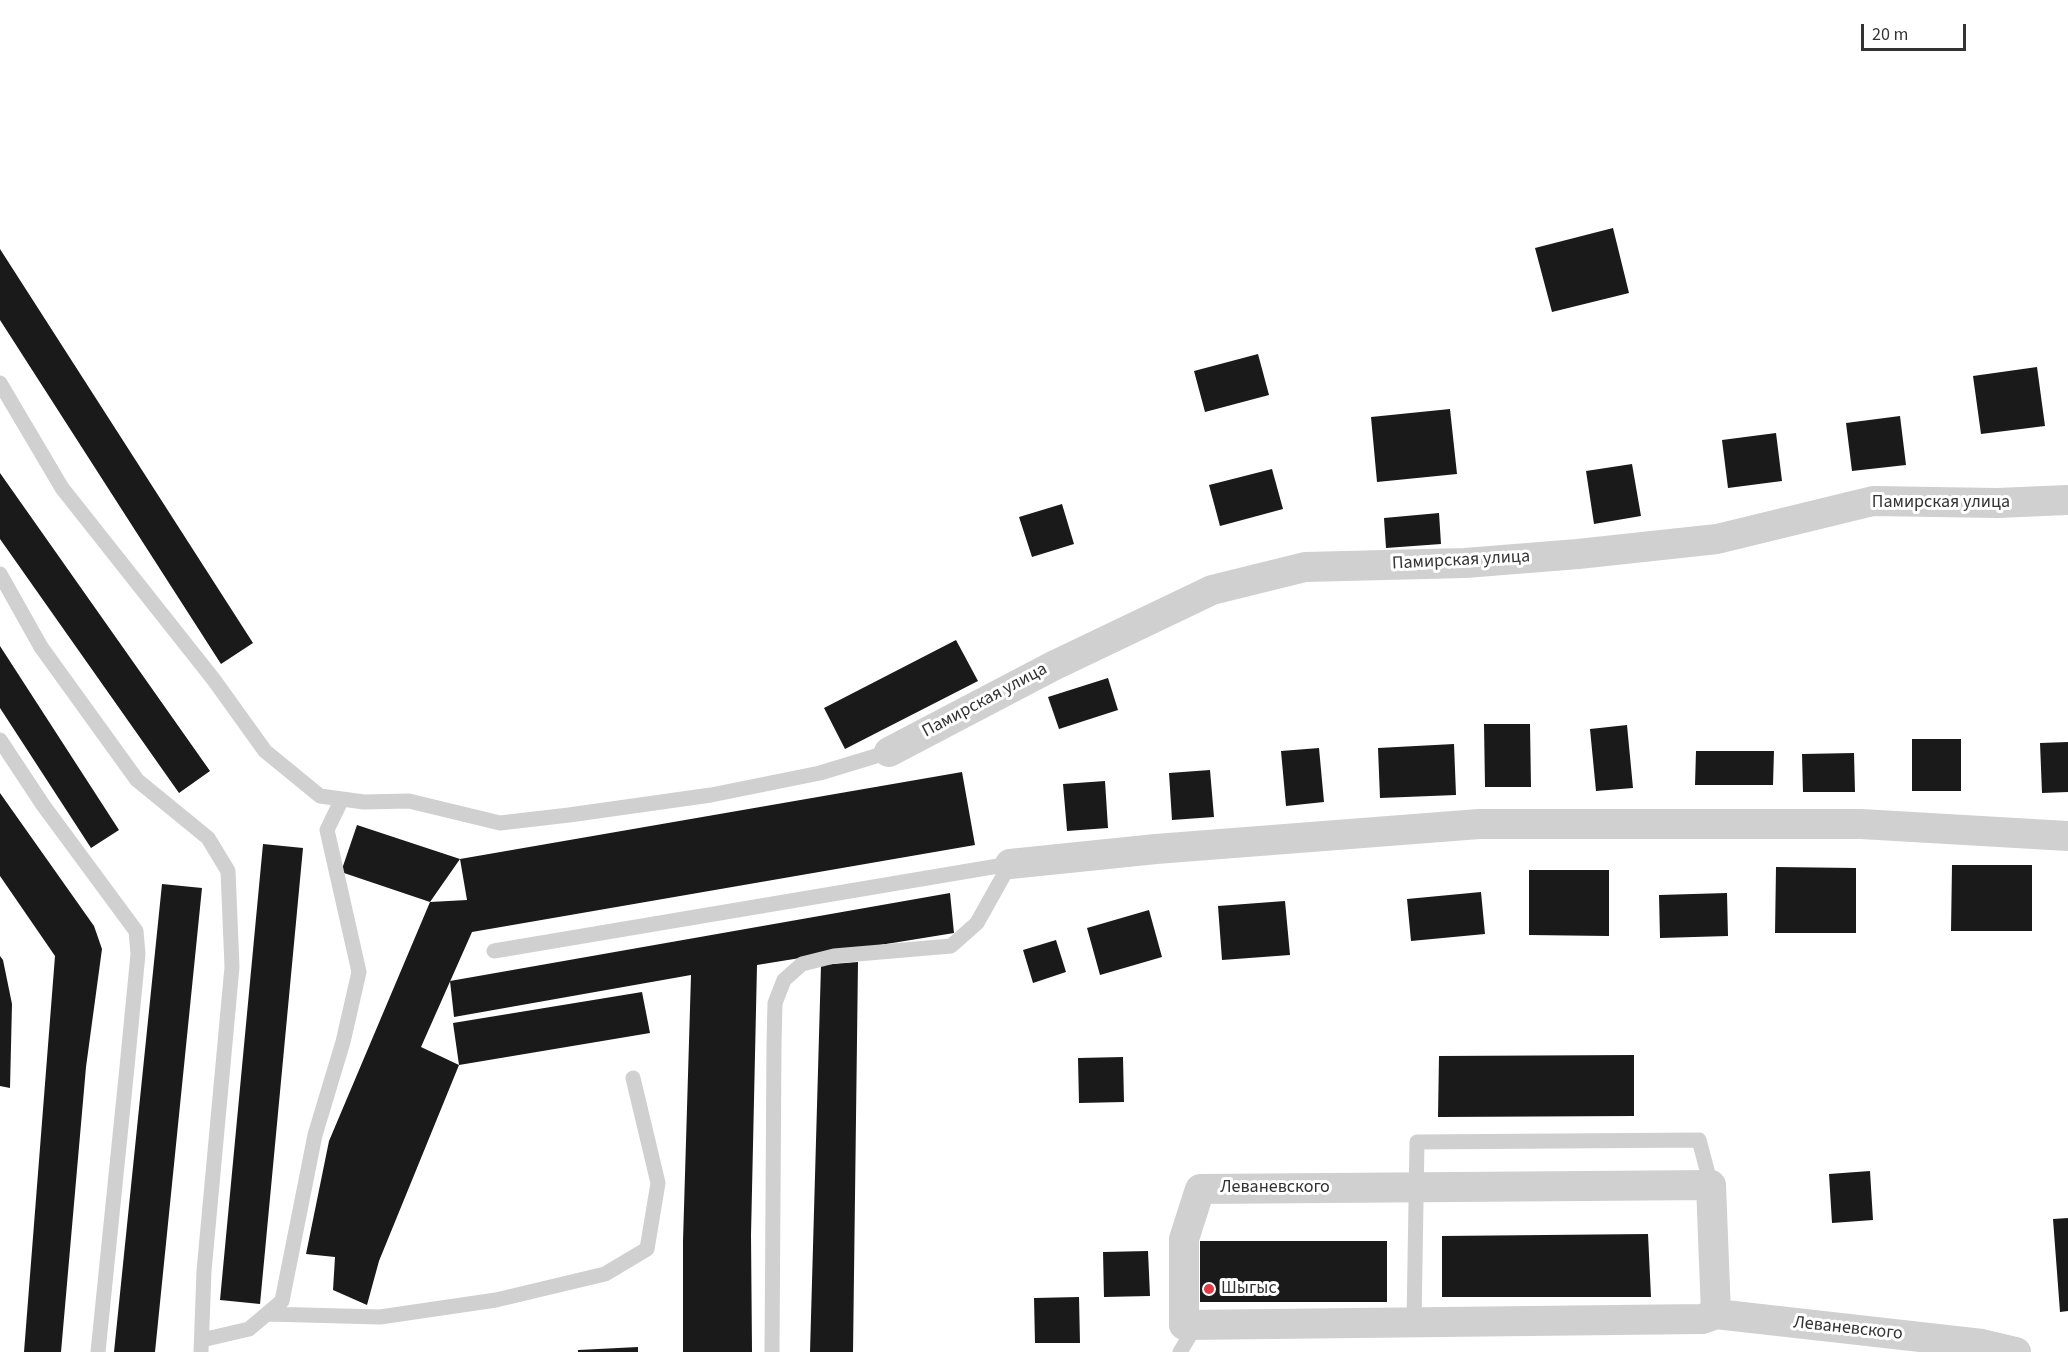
<!DOCTYPE html>
<html>
<head>
<meta charset="utf-8">
<style>
	body { margin:0 }
	#map { position:relative; width:2068px; height:1352px; overflow:hidden; background:#fff; font-family:"Source Sans 3",sans-serif }
	canvas { display:block }
	.scale { position:absolute; left:1861px; top:24px; width:105px; height:27px; box-sizing:border-box; border:3px solid #333; border-top:0; padding-left:8px; font-size:18px; line-height:21px; white-space:nowrap; color:#333; -webkit-text-stroke:4px #fff; paint-order:stroke }
</style>
</head>
<body>
<div id="map">
<canvas width="2068" height="1352"></canvas>
<div class="scale">20 m</div>
</div>
<script>
const c = document.querySelector('canvas').getContext('2d');
c.lineJoin = 'round';
function fill(path, color) { c.fillStyle = color; c.fill(path, 'evenodd'); }
const shape = rows => new Path2D(rows.map(r => 'M' + r).join(''));
function trace(path, color, width, dash) { c.strokeStyle = color; c.lineWidth = width; c.lineCap = dash ? 'butt' : 'round'; c.setLineDash(dash || []); c.stroke(path); }
function label(font, color, halo, rows, align = 'center') {
  c.font = font + ' "Source Sans 3",sans-serif'; c.lineWidth = 6; c.setLineDash([]); c.textBaseline = 'middle'; c.strokeStyle = halo; c.fillStyle = color; for (const [text, x, y, turn = 0] of rows) {
    c.save(); c.translate(x, y); c.rotate((+turn || 0) * Math.PI / 180); c.textAlign = isNaN(turn) ? turn : align; if (halo) c.strokeText(text, 0, 0); c.fillText(text, 0, 0); c.restore();
  }
}
const building = shape([
	[1613,228,1629,293,1552,312,1535,248],
	[0,249,253,643,221,664,0,320],
	[1258,354,1269,395,1205,412,1194,371],
	[2037,367,2045,426,1981,434,1973,376],
	[1450,409,1457,474,1377,482,1371,417],
	[1900,416,1906,465,1852,471,1846,423],
	[1776,433,1782,481,1728,488,1722,440],
	[1632,464,1641,516,1594,524,1586,471],
	[1272,469,1283,509,1220,526,1209,485],
	[0,473,210,771,179,793,0,539],
	[1062,504,1074,544,1032,557,1019,517],
	[1439,513,1441,544,1386,548,1384,518],
	[956,640,978,681,845,749,824,708],
	[0,646,119,830,91,848,0,708],
	[1108,678,1118,710,1059,729,1048,697],
	[1484,724,1530,724,1531,787,1485,787],
	[1627,725,1633,788,1596,791,1590,729],
	[1912,739,1961,739,1961,791,1912,791],
	[2068,742,2068,792,2042,793,2040,743],
	[1454,744,1456,795,1380,798,1378,748],
	[1319,748,1324,802,1286,806,1281,751],
	[1696,751,1774,751,1773,785,1695,785],
	[1854,753,1855,792,1803,792,1802,754],
	[1210,770,1214,817,1172,820,1169,773],
	[962,772,975,845,472,932,421,1047,459,1065,453,1023,642,992,650,1033,459,1065,379,1261,367,1305,333,1290,335,1257,306,1254,329,1141,430,902,341,872,357,825,460,859],
	[460,859,467,900,430,902],
	[1105,781,1108,828,1067,831,1063,784],
	[0,793,94,926,102,949,86,1067,61,1352,24,1352,55,956,0,876],
	[263,844,303,848,260,1304,220,1300],
	[1952,865,2032,865,2032,931,1951,931],
	[1776,867,1856,868,1856,933,1775,933],
	[1529,870,1609,870,1609,936,1529,935],
	[162,884,202,888,155,1352,114,1352],
	[1481,892,1485,934,1411,941,1407,899],
	[950,893,954,933,757,965,751,1235,752,1352,683,1352,683,1241,691,975,454,1017,450,981],
	[1727,893,1728,936,1660,938,1659,895],
	[1285,901,1290,955,1222,960,1218,906],
	[1149,910,1162,957,1100,975,1087,928],
	[1056,940,1066,972,1033,983,1023,950],
	[0,956,3,960,12,1004,10,1088,0,1086],
	[858,962,853,1352,810,1352,821,965],
	[1634,1055,1634,1116,1438,1117,1439,1056],
	[1123,1057,1124,1102,1079,1103,1078,1058],
	[1870,1171,1873,1220,1832,1223,1829,1174],
	[2068,1218,2068,1311,2060,1312,2053,1219],
	[1648,1234,1651,1297,1442,1297,1442,1236],
	[1200,1241,1387,1241,1387,1302,1200,1302],
	[1148,1251,1150,1296,1104,1297,1103,1252],
	[1079,1297,1080,1343,1035,1343,1034,1298],
	[638,1347,638,1352,578,1352,578,1350]
]);
const lane = shape([
	[0,383,62,488,214,680,265,751,320,796,364,802,409,801,500,823,569,815,711,795,820,773,889,752],
	[0,574,41,647,137,780,208,838,228,871,232,967,204,1271,201,1352],
	[0,740,43,805,136,931,138,954,127,1067,98,1352],
	[494,951,1010,864],
	[267,1314,380,1317,496,1300,605,1274,647,1249,658,1183,633,1078],
	[1414,1322,1417,1142,1699,1140,1711,1185],
	[202,1340,249,1329,282,1301,315,1135,343,1042,359,972,327,830,342,799],
	[772,1352,774,1044,775,1003,784,980,802,964,834,956,951,946,977,923,1010,864],
	[1180,1352,1196,1325]
]);
const street = shape([
	[889,752,1053,666,1212,590,1305,567,1465,563,1578,554,1717,539,1873,501,1997,503,2068,500],
	[1010,864,1156,849,1479,824,1861,824,2068,836],
	[1716,1314,1711,1185,1200,1189,1184,1239,1184,1325,1702,1319,1716,1314,1982,1344,2016,1352]
]);
const markers = [
	[1209,1289,6,"#e63946"]
];
const streetNames = [
	["Памирская улица",1941,503],
	["Памирская улица",1461,561,-3],
	["Памирская улица",985,701,-28],
	["Леваневского",1275,1188],
	["Леваневского",1848,1329,6]
];
const poiNames = [
	["Шыгыс",1221,1289]
];
fill(building, '#1a1a1a');
trace(lane, '#d0d0d0', 15);
trace(street, '#d0d0d0', 30);
for (const [x, y, r, color] of markers) { const dot = new Path2D(); dot.arc(x, y, r, 0, 2 * Math.PI); c.fillStyle = color; c.fill(dot); trace(dot, '#fff', 2); }
label('18px', '#333', '#fff', streetNames);
label('18px', '#333', '#fff', poiNames, 'left');
</script>
</body>
</html>
